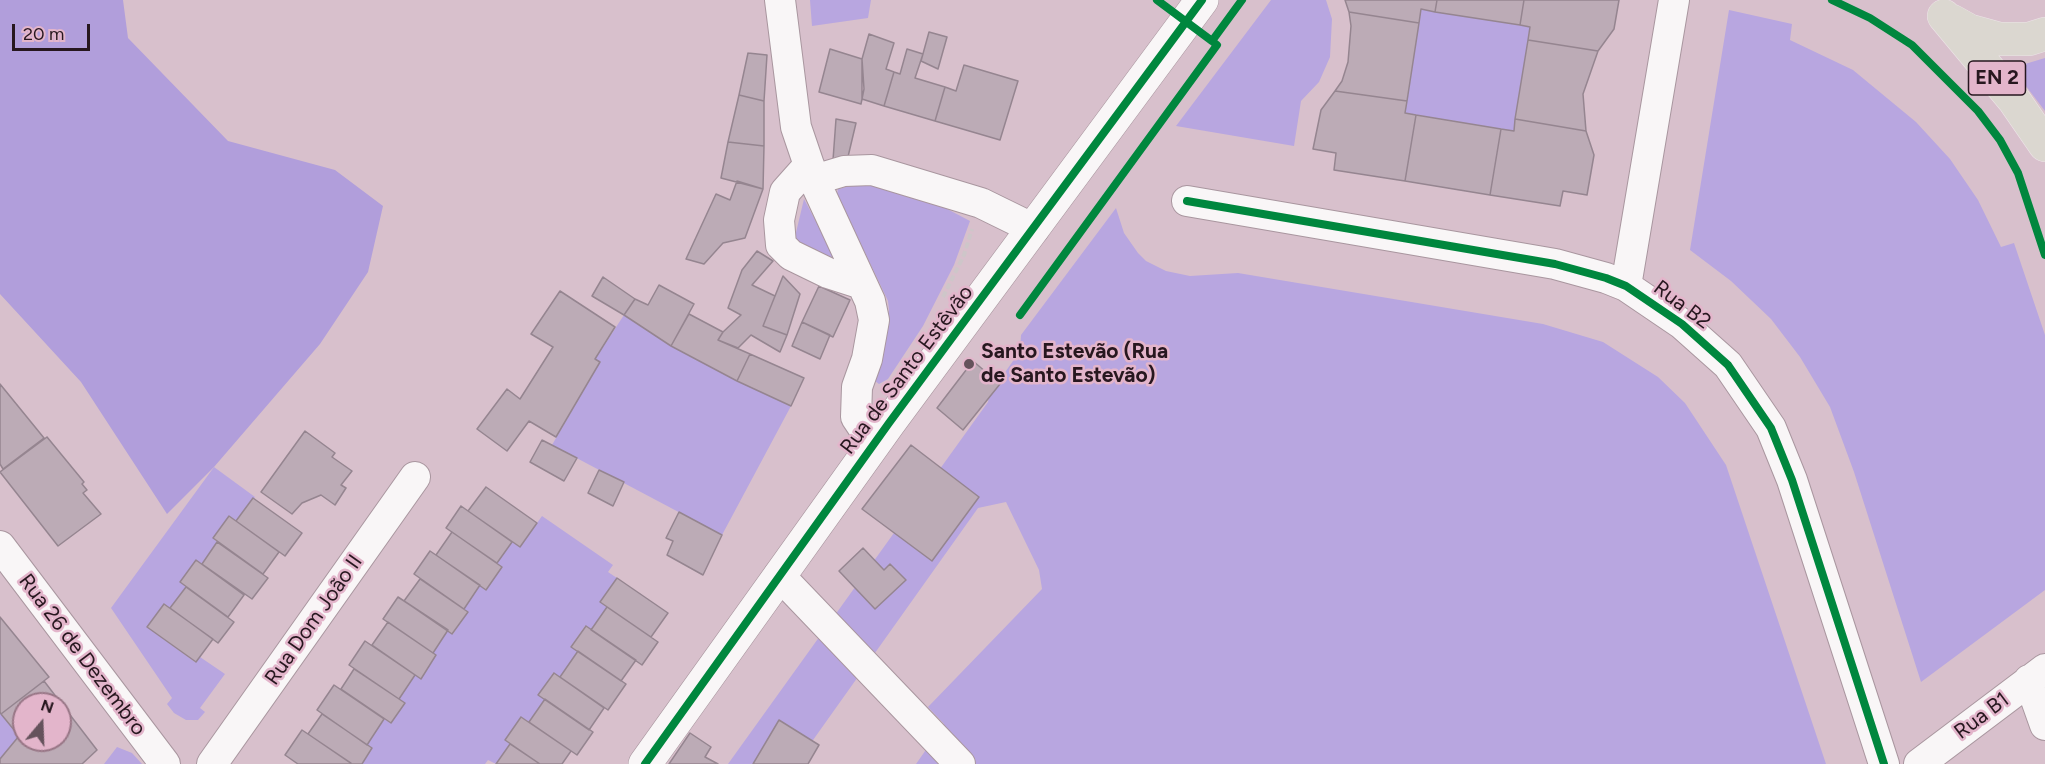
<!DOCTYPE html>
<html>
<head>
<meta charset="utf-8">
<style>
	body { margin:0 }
	#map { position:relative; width:2045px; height:764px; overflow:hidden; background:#d8c0cc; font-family:Figtree,sans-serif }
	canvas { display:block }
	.north { position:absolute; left:12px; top:692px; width:60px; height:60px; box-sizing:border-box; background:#e3b5cb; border:2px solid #987686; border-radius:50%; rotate:19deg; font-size:16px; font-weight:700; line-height:24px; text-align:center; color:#27171f }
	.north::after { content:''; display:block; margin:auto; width:21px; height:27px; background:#65525c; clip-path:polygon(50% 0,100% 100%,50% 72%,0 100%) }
	.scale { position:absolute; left:12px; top:24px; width:78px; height:27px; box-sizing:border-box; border:3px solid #27171f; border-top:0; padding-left:8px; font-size:18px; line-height:21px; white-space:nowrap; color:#27171f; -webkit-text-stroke:4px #e3b5cb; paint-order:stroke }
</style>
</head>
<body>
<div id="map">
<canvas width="2045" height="764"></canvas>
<div class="north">N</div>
<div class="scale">20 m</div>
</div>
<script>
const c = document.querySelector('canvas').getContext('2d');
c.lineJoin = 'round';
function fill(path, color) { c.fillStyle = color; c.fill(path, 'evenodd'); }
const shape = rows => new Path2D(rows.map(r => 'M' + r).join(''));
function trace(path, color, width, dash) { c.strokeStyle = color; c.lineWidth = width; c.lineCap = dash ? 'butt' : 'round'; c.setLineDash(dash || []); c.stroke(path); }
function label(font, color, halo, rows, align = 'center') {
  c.font = font + ' Figtree,sans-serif'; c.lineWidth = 5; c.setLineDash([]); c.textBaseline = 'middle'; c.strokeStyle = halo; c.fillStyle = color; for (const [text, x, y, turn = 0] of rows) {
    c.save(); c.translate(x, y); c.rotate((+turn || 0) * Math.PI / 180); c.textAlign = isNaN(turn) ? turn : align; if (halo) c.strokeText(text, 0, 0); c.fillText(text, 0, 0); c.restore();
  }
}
const green = shape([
	[810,0,871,0,868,18,812,26],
	[1271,0,1326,0,1332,19,1330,57,1319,82,1301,101,1294,146,1176,126],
	[1421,9,1530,27,1514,131,1405,113],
	[1729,10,1792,24,1790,40,1853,70,1916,122,1950,159,1978,200,2001,247,2014,243,2045,335,2045,590,1921,682,1854,472,1830,407,1800,357,1771,319,1731,281,1690,250],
	[2045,58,2045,111,2016,73,2015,67],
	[866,182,932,201,970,221,954,265,923,326,888,379,879,384,875,381,875,375,889,310,888,301,837,194,838,189],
	[804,199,837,261,794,241],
	[1116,208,1124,233,1138,253,1146,261,1166,271,1190,276,1238,273,1543,324,1603,342,1658,377,1685,403,1726,465,1826,764,916,764,944,724,928,707,1042,589,1039,570,1006,502,978,508,796,764,728,764,988,402,989,395,1020,351,1021,335],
	[624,315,671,346,791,406,722,535,552,445,600,362,595,359],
	[214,467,255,497,236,521,229,516,213,538,217,542,202,564,196,560,180,582,186,587,170,608,164,604,147,627,195,662,200,657,225,674,200,708,205,712,198,720,186,720,174,713,167,704,172,698,111,608],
	[542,516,613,565,608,572,617,578,600,602,607,607,591,630,585,626,571,646,578,651,560,677,553,673,539,694,545,699,529,722,521,717,510,744,496,764,488,760,485,764,362,764,372,749,367,745,384,719,391,723,405,703,399,699,415,675,421,678,436,656,433,653,448,630,453,634,468,612,464,609,480,585,486,589,502,567,497,563,512,542,520,547],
	[0,712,19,736,0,759],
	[117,747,132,753,142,764,104,764]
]);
const forest = shape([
	[0,0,123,0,128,38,228,141,335,170,383,206,368,272,320,344,214,467,167,514,81,382,0,294]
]);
const building = shape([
	[1345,0,1437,0,1435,12,1421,9,1419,23,1349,12,1345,0],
	[1437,0,1524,0,1520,25,1435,12,1437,0],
	[1524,0,1619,0,1614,29,1598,51,1528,40,1530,27,1520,25,1524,0],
	[1349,12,1419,23,1407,101,1335,91,1342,81,1348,62,1351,26,1349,12],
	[929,32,947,37,938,69,921,61,929,32],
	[869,34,894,43,886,69,894,72,884,106,862,99,862,59,869,34],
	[1528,40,1598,51,1583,94,1586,131,1515,119,1528,40],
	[830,49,862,59,864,89,861,104,819,92,830,49],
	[907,49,923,54,915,78,945,87,935,121,884,106,894,72,900,74,907,49],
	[748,53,767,55,764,101,739,95,748,53],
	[964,65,1018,81,1000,140,935,121,945,87,956,91,964,65],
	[1335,91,1407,101,1405,113,1416,115,1405,181,1334,170,1336,153,1313,149,1321,110,1335,91],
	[739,95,764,101,764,146,728,142,739,95],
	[1416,115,1501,129,1490,195,1405,181,1416,115],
	[836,119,856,123,847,161,833,160,836,119],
	[1515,119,1586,131,1594,155,1587,195,1563,191,1560,206,1490,195,1501,129,1514,131,1515,119],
	[728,142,764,146,763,189,721,178,728,142],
	[737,181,763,189,745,238,723,243,704,264,686,259,716,194,730,200,737,181],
	[757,251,773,261,752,285,775,296,763,326,787,335,780,352,751,335,738,348,718,340,723,332,741,315,728,308,742,270,757,251],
	[783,276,800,294,787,335,763,326,783,276],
	[603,277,635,299,624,315,592,296,603,277],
	[659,285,694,304,671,346,624,315,635,299,648,305,659,285],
	[819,286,850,300,833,337,802,322,819,286],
	[560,291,615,327,595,359,600,362,556,437,529,421,507,451,477,429,507,389,520,399,553,347,531,334,560,291],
	[689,314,723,332,718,340,750,354,737,381,671,346,689,314],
	[802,322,830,335,820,359,792,346,802,322],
	[750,354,804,378,791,406,737,381,750,354],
	[973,361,1000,384,963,430,937,408,973,361],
	[0,384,44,438,3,469,0,464,0,384],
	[305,431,335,453,332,457,352,471,341,485,346,488,335,505,321,495,302,503,292,514,261,492,305,431],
	[47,437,84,482,82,484,87,490,83,493,101,514,58,546,0,472,47,437],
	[542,440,577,458,564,481,530,462,542,440],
	[911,445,979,497,932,561,862,509,911,445],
	[599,470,624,482,613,506,588,493,599,470],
	[486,487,537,523,520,547,468,511,486,487],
	[253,498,302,533,285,556,236,521,253,498],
	[461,506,512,542,497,563,446,528,461,506],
	[679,512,722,535,703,575,667,555,673,541,666,538,679,512],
	[229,516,279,552,263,574,213,538,229,516],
	[452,532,502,567,486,590,436,555,452,532],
	[217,542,268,578,252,599,202,564,217,542],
	[863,548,884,570,890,564,906,580,875,609,839,571,863,548],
	[430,551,480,585,464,609,414,574,430,551],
	[196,560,244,595,228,617,180,582,196,560],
	[617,578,668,613,651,637,600,602,617,578],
	[420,579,468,612,452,634,404,601,420,579],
	[186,587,234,622,218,643,170,608,186,587],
	[398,597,448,630,433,653,383,619,398,597],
	[164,604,213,639,196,662,147,627,164,604],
	[607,607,658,642,642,665,591,630,607,607],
	[0,617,49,677,1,714,0,712,0,617],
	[388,622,436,655,421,679,372,645,388,622],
	[586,626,636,660,621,681,571,647,586,626],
	[365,641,415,675,399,699,349,665,365,641],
	[578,651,626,684,608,710,560,677,578,651],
	[354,669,405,703,391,723,341,689,354,669],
	[554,673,604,708,589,730,538,695,554,673],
	[44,681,97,750,82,764,0,764,0,759,19,736,1,714,44,681],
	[24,704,60,704,60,740,24,740,24,704],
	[334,685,384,719,367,745,317,710,334,685],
	[545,699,593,732,577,755,529,722,545,699],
	[322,714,372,748,362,764,352,764,308,734,322,714],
	[521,717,571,751,562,764,540,764,505,740,521,717],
	[779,720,819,745,808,764,753,764,779,720],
	[302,730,351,763,350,764,298,764,285,755,302,730],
	[690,733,711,747,705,757,718,764,669,764,690,733],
	[510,744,540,764,496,764,510,744]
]);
const path = shape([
	[943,297,964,255,972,229]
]);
const minor = shape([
	[780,0,796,127,814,180],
	[809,165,785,192,779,220,781,245,791,255,828,273,862,284],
	[1187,201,1555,264,1606,278,1626,286,1682,324,1728,365,1771,428,1792,480,1884,764],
	[1626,286,1674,0],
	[874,444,856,417,857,387,867,359,874,320,870,301,814,180,844,171,872,170,981,203,1034,229],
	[0,546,165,764],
	[779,575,960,764],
	[2029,680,2045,725],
	[212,764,415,477],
	[1919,764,2045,669]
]);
const tertiary = shape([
	[645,764,889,423,1202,0]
]);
const primary = shape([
	[1944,16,2014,100,2045,145],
	[1952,21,1970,31,1999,39,2029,39,2045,34]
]);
const cycleway = shape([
	[1157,0,1212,41,1242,0],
	[1832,0,1870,18,1912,45,1978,111,2000,140,2018,173,2045,255],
	[1187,201,1555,264,1606,278,1626,286,1682,324,1728,365,1771,428,1792,480,1884,764],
	[1020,315,1217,45,1212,41],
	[645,764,889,423,1202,0]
]);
const markers = [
	[969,364,6,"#65525c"]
];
const shields = [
	[1997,78,57]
];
const shieldNames = [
	["EN 2",1997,78]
];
const streetNames = [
	["Rua B2",1682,305,37],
	["Rua de Santo Estêvão",907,370,-53],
	["Rua Dom João II",314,620,-55],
	["Rua 26 de Dezembro",82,655,53],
	["Rua B1",1982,716,-37]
];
const poiNames = [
	["Santo Estevão (Rua",981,352],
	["de Santo Estevão)",981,376]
];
fill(green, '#b8a6e0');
fill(forest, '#b19edb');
fill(building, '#bcabb6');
trace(building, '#958590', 1.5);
trace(minor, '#a9969f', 32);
trace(tertiary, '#a9969f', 34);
trace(primary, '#ede3e8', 34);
trace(path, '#cec6c9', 4, [6, 3]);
trace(minor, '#f9f6f7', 30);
trace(tertiary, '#f9f6f7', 33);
trace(primary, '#dbd7d0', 33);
trace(cycleway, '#00873e', 8);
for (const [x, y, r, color] of markers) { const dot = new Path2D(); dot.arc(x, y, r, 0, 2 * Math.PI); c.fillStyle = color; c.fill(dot); trace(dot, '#e3b5cb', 2); }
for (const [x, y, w] of shields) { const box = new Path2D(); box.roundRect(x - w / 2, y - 17, w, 34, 4.5); c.fillStyle = '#e3b5cb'; c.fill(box); trace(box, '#27171f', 1.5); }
label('bold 20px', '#27171f', null, shieldNames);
label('21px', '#27171f', '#e3b5cb', streetNames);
label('bold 21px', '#27171f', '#e3b5cb', poiNames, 'left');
</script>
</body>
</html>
